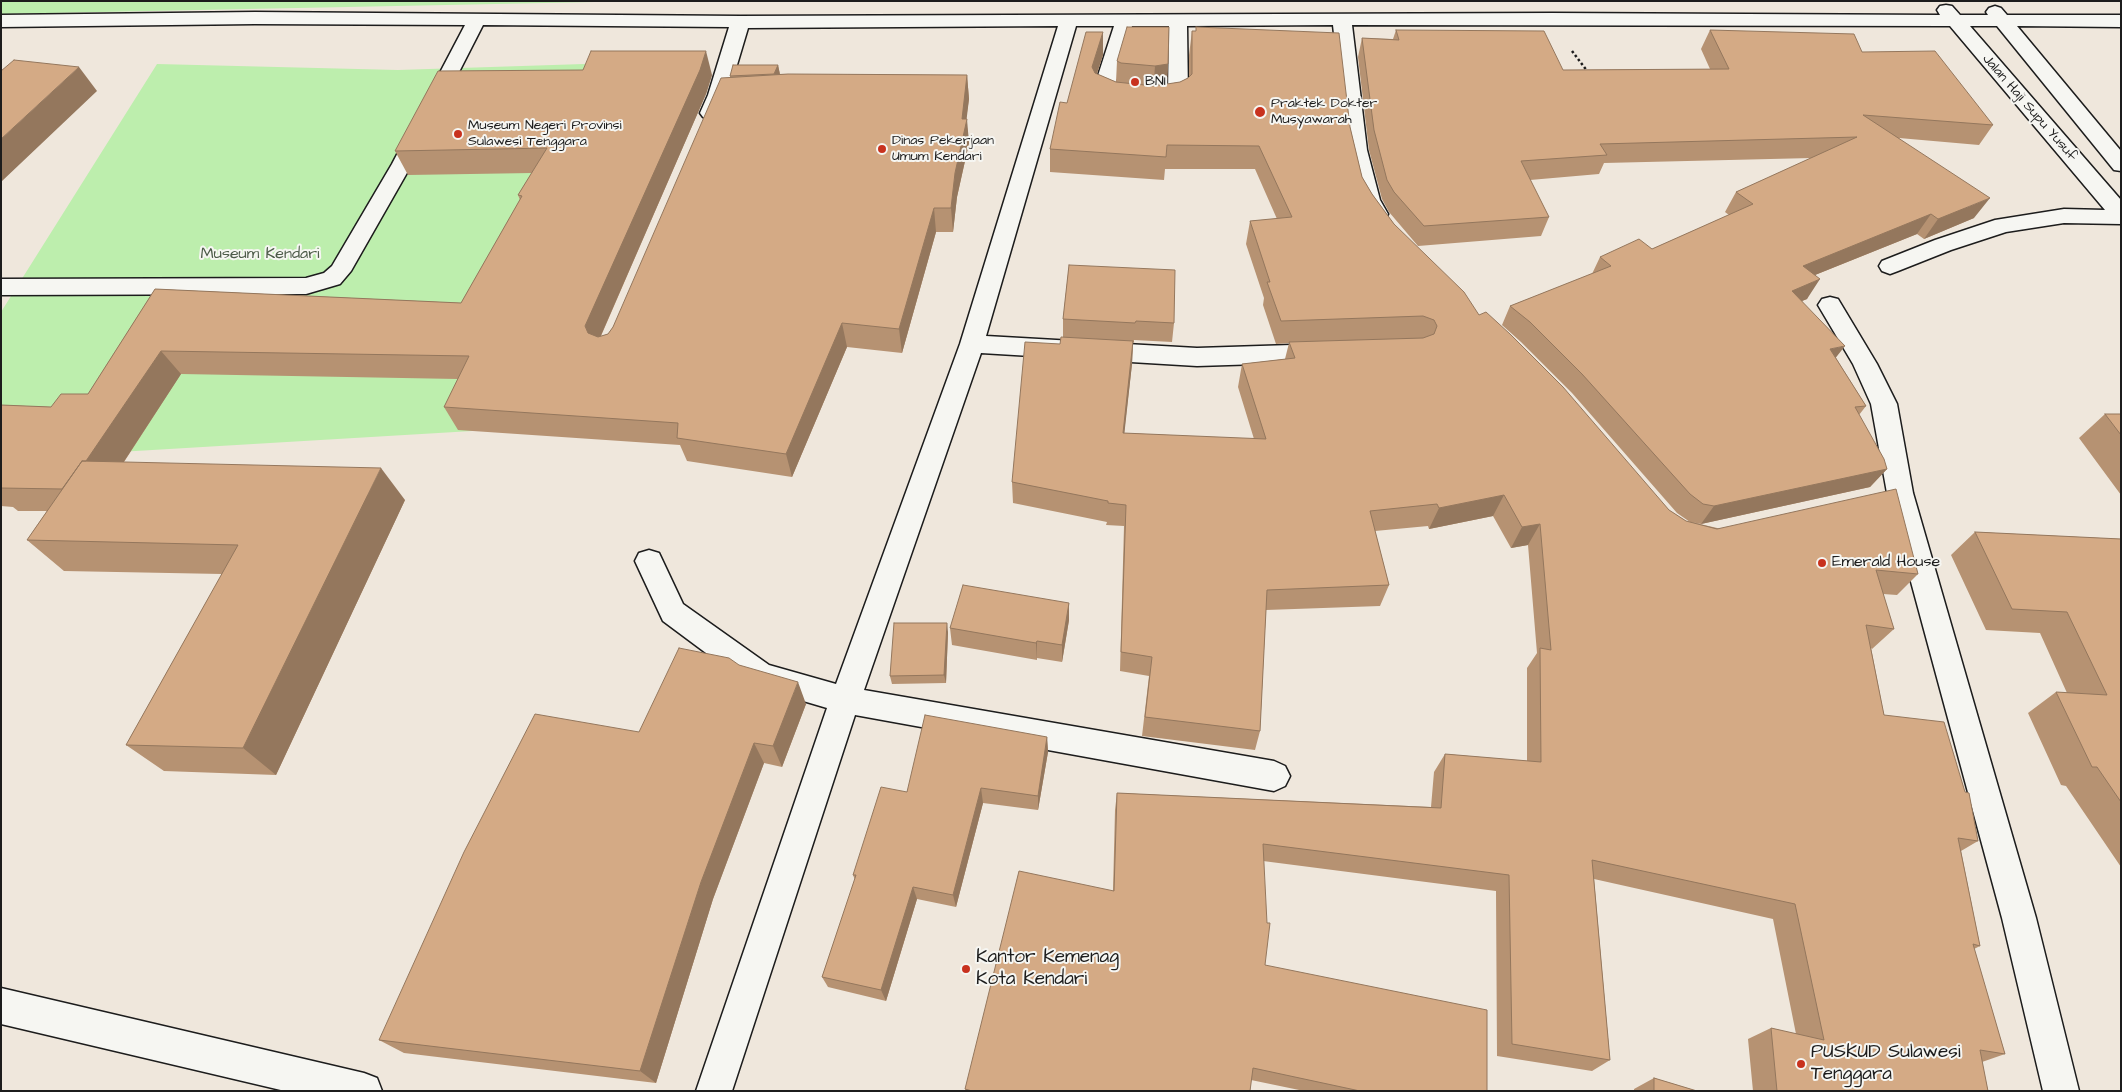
<!DOCTYPE html>
<html>
<head>
<meta charset="utf-8">
<style>
	body { margin:0 }
	#map { position:relative; width:2122px; height:1092px; overflow:hidden; background:#efe7dc; font-family:"Architects Daughter",sans-serif }
	canvas { display:block }
	.frame { position:absolute; inset:0; border:2px solid #1c1c1c; pointer-events:none }
</style>
</head>
<body>
<div id="map">
<canvas width="2122" height="1092"></canvas>
<div class="frame"></div>
</div>
<script>
const c = document.querySelector('canvas').getContext('2d');
c.lineJoin = 'round';
function fill(path, color) { c.fillStyle = color; c.fill(path, 'evenodd'); }
const shape = rows => new Path2D(rows.map(r => 'M' + r).join(''));
function trace(path, color, width, dash) { c.strokeStyle = color; c.lineWidth = width; c.lineCap = dash ? 'butt' : 'round'; c.setLineDash(dash || []); c.stroke(path); }
function label(font, color, halo, rows, align = 'center') {
  c.font = font + ' "Architects Daughter",sans-serif'; c.lineWidth = 4; c.setLineDash([]); c.textBaseline = 'middle'; c.strokeStyle = halo; c.fillStyle = color; for (const [text, x, y, turn = 0] of rows) {
    c.save(); c.translate(x, y); c.rotate((+turn || 0) * Math.PI / 180); c.textAlign = isNaN(turn) ? turn : align; if (halo) c.strokeText(text, 0, 0); c.fillText(text, 0, 0); c.restore();
  }
}
const green = shape([
	[1,1,644,1,1,14],
	[646,62,472,431,1,459,1,312,157,64,398,70]
]);
const path = shape([
	[1572,51,1588,72]
]);
const minor = shape([
	[1946,5,1952,6,1960,15,1988,15,1986,12,1989,8,1995,6,2001,8,2007,15,2121,15,2121,27,2017,26,2121,151,2121,171,2114,170,1997,26,1970,26,2121,200,2121,224,2064,223,2006,232,1951,250,1898,271,1890,274,1882,271,1879,266,1882,261,1935,240,1995,220,2064,209,2105,210,1950,26,1352,25,1367,150,1380,200,1388,214,1385,219,1377,221,1369,219,1358,200,1347,150,1333,25,1187,26,1188,96,1185,100,1177,104,1153,107,1115,103,1096,95,1093,91,1114,26,1076,26,986,336,1197,348,1323,344,1332,347,1335,353,1332,359,1323,362,1197,366,981,353,864,690,1274,761,1285,766,1290,776,1285,786,1274,791,855,715,732,1091,696,1091,827,708,749,685,663,621,635,561,639,553,649,550,659,553,683,604,769,665,836,684,960,344,1058,26,748,28,728,95,717,117,710,119,703,117,700,113,708,95,729,27,483,25,412,164,351,271,340,284,306,294,1,295,1,279,306,278,324,273,332,266,392,164,465,25,255,24,1,27,1,15,255,12,740,16,1552,13,1940,15,1937,10,1940,6,1946,5],
	[1132,26,1169,26,1168,93,1153,95,1119,92,1114,89,1132,26],
	[1830,297,1838,299,1877,364,1897,404,1913,493,2036,918,2079,1091,2043,1091,2002,918,1887,493,1871,404,1853,364,1818,305,1822,299,1830,297],
	[1,988,364,1073,377,1078,382,1091,285,1091,1,1024,1,988]
]);
const wall = shape([
	[1396,30,1563,70,1710,69,1701,49,1710,30,1862,52,1993,125,1979,145,1899,138,1974,218,1924,239,1917,234,1815,275,1807,299,1802,301,1836,358,1866,406,1859,415,1887,469,1870,487,1701,524,1691,522,1918,574,1897,595,1883,594,1894,629,1872,649,1871,648,1884,715,1978,841,1961,851,1980,946,1974,949,2005,1054,1982,1062,1988,1091,1753,1091,1748,1039,1771,1028,1796,1034,1773,919,1594,879,1610,1060,1592,1071,1497,1056,1496,891,1263,861,1265,965,1487,1091,1304,1091,1251,1080,1250,1091,966,1091,965,1089,1113,891,1115,810,1117,793,1431,807,1434,772,1445,754,1527,761,1527,668,1537,653,1528,545,1511,548,1493,516,1429,529,1428,526,1375,531,1389,585,1380,606,1266,610,1260,731,1255,750,1142,736,1149,676,1120,671,1124,526,1106,525,1107,522,1013,503,1012,482,1060,344,1063,337,1063,319,1069,265,1174,323,1172,342,1134,340,1134,343,1133,342,1132,364,1124,433,1254,439,1238,387,1242,364,1285,359,1289,343,1276,344,1263,305,1264,298,1246,244,1250,221,1277,219,1255,169,1165,169,1164,180,1050,172,1050,149,1067,103,1103,32,1103,55,1097,74,1116,82,1117,61,1168,64,1167,84,1180,82,1188,78,1189,77,1189,55,1192,31,1350,127,1362,177,1372,194,1394,224,1479,315,1669,510,1686,521,1690,522,1677,513,1572,393,1521,342,1502,325,1510,306,1592,274,1600,257,1652,249,1729,215,1725,212,1736,192,1812,158,1604,163,1599,174,1530,180,1549,217,1541,236,1418,246,1389,212,1382,199,1369,150,1358,57,1362,38,1393,39],
	[778,65,780,74,967,75,969,99,966,119,969,143,957,197,953,232,936,232,902,353,847,347,792,477,687,461,680,445,458,430,444,407,458,379,181,374,124,462,405,500,276,775,164,771,126,745,222,574,64,571,27,540,47,511,18,511,13,507,1,506,1,405,51,407,88,394,155,289,461,303,520,200,518,195,532,173,408,175,395,151,712,75,706,94,601,336,608,334,613,327,730,77,730,76],
	[2105,414,2121,414,2121,495,2079,438],
	[1975,532,2121,539,2121,867,2066,786,2061,785,2028,713,2056,692,2067,693,2040,633,1986,630,1951,555],
	[1069,603,1069,620,1062,662,1037,658,1037,660,952,645,950,628],
	[948,632,946,683,892,684,890,676],
	[739,665,806,704,782,767,764,763,713,899,656,1083,404,1053,379,1040,639,732],
	[1047,737,1048,752,1038,810,983,803,956,907,917,899,886,1001,828,987,822,977,855,880,853,875,907,792],
	[1654,1078,1697,1091,1634,1091,1634,1089]
]);
const shadedWall = shape([
	[1103,32,1103,55,1091,90,1092,67],
	[706,51,712,75,706,94,595,349,585,326],
	[1168,64,1166,91,1153,93,1155,66],
	[778,65,780,75,776,84,774,74],
	[79,67,97,91,1,182,1,139],
	[967,75,969,99,966,124,967,119,969,143,957,197,953,232,951,208],
	[1990,198,1974,218,1924,239,1938,219],
	[934,208,936,232,902,353,899,329],
	[1931,214,1917,234,1790,285,1803,266],
	[1820,279,1807,299,1779,310,1792,291],
	[842,323,847,347,792,477,786,454],
	[1133,341,1132,364,1122,455,1123,433],
	[1845,346,1830,365,1830,349],
	[161,351,181,374,91,512,66,490],
	[381,468,405,500,276,775,243,748],
	[1887,469,1870,487,1701,524,1714,506],
	[1504,495,1493,516,1429,529,1439,508],
	[1540,524,1528,545,1511,548,1522,527],
	[1069,603,1069,620,1062,662,1062,645],
	[947,623,948,632,946,683,944,675],
	[1037,641,1037,660,1036,643],
	[798,682,806,704,782,767,773,746],
	[1047,737,1048,752,1038,810,1038,796],
	[754,743,764,763,713,899,656,1083,640,1071,701,882],
	[981,788,983,803,956,907,953,895],
	[913,887,917,899,886,1001,881,990]
]);
const building = shape([
	[1127,27,1169,27,1168,64,1155,66,1121,63,1117,61,1127,27],
	[1196,27,1339,33,1350,127,1362,177,1372,194,1394,224,1464,292,1479,315,1486,312,1510,334,1563,387,1669,510,1686,521,1717,529,1896,489,1918,574,1876,570,1894,629,1866,625,1884,715,1944,722,1965,792,1969,793,1978,841,1958,838,1980,946,1973,944,2005,1054,1980,1050,1988,1091,1777,1091,1771,1028,1824,1040,1795,904,1592,860,1610,1060,1512,1044,1509,875,1263,844,1267,923,1270,923,1265,965,1487,1010,1487,1091,1360,1091,1253,1068,1250,1091,972,1091,965,1089,1019,871,1114,891,1117,793,1441,808,1445,754,1541,762,1540,648,1551,650,1540,524,1522,527,1504,495,1439,508,1437,504,1370,511,1389,585,1267,590,1260,731,1145,717,1152,657,1121,652,1126,505,1108,503,1108,501,1012,482,1025,342,1060,344,1061,337,1133,341,1123,433,1266,439,1242,364,1295,358,1289,342,1423,338,1434,334,1437,326,1434,320,1423,316,1281,321,1267,282,1270,282,1250,221,1292,217,1259,146,1167,145,1166,157,1050,149,1060,102,1067,103,1086,32,1103,32,1092,67,1095,73,1116,82,1154,86,1180,82,1188,78,1192,74,1192,31,1196,31,1196,27],
	[1396,30,1544,31,1563,70,1729,69,1710,30,1854,34,1862,52,1935,51,1993,125,1863,115,1990,198,1938,219,1931,214,1803,266,1820,279,1792,291,1845,346,1830,349,1866,406,1855,407,1884,459,1887,469,1714,506,1703,504,1690,494,1582,374,1530,322,1510,306,1611,266,1600,257,1639,239,1652,249,1753,204,1736,192,1857,137,1600,144,1607,155,1521,161,1549,217,1424,226,1394,192,1387,180,1374,130,1362,38,1399,40,1396,30],
	[591,51,706,51,700,70,585,326,588,333,598,337,608,334,613,327,721,78,788,74,967,75,962,119,967,119,955,173,951,208,934,208,899,329,842,323,786,454,677,438,678,423,444,407,469,356,161,351,86,461,82,461,62,489,1,488,1,405,51,407,61,394,88,394,155,289,461,303,522,196,518,195,547,148,395,151,438,71,583,70,591,51],
	[14,60,79,67,1,139,1,71,14,60],
	[733,65,778,65,774,74,730,76,733,65],
	[1069,265,1175,270,1174,323,1136,321,1135,323,1063,319,1069,265],
	[2105,414,2121,414,2121,435,2105,414],
	[82,461,381,468,243,748,126,745,238,545,27,540,82,461],
	[1975,532,2121,539,2121,802,2097,767,2092,767,2056,692,2107,695,2067,612,2012,609,1975,532],
	[963,585,1069,603,1062,645,1037,641,1036,643,950,628,963,585],
	[894,623,947,623,944,675,890,676,894,623],
	[679,648,729,658,739,665,798,682,773,746,754,743,701,882,640,1071,379,1040,464,852,535,714,639,732,679,648],
	[925,715,1047,737,1038,796,981,788,953,895,913,887,881,990,822,977,856,875,853,875,881,787,907,792,925,715],
	[1654,1078,1697,1091,1654,1091,1654,1078]
]);
const markers = [
	[1135,82,5,"#c8321e"],
	[1260,112,6,"#c8321e"],
	[458,134,5,"#c8321e"],
	[882,149,5,"#c8321e"],
	[1822,563,5,"#c8321e"],
	[966,969,5,"#c8321e"],
	[1801,1064,5,"#c8321e"]
];
const farPoinames = [
	["BNI",1145,82],
	["Praktek Dokter",1271,104],
	["Musyawarah",1271,120],
	["Museum Negeri Provinsi",468,126],
	["Sulawesi Tenggara",468,142],
	["Dinas Pekerjaan",892,141],
	["Umum Kendari",892,157]
];
const farStreetnames = [
	["Jalan Haji Supu Yusuf",2029,108,49]
];
const parkNames = [
	["Museum Kendari",260,255]
];
const poiNames = [
	["Emerald House",1832,563]
];
const nearPoinames = [
	["Kantor Kemenag",976,958],
	["Kota Kendari",976,980],
	["PUSKUD Sulawesi",1811,1053],
	["Tenggara",1811,1075]
];
fill(green, '#bdeead');
trace(minor, '#1c1c1c', 3);
trace(path, '#1c1c1c', 2.5, [2.5, 2.5]);
fill(minor, '#f6f6f2');
fill(wall, '#b69272');
fill(shadedWall, '#94775d');
fill(building, '#d4aa85');
trace(building, '#94775d', 1);
for (const [x, y, r, color] of markers) { const dot = new Path2D(); dot.arc(x, y, r, 0, 2 * Math.PI); c.fillStyle = color; c.fill(dot); trace(dot, '#f6f6f2', 2); }
label('14px', '#1c1c1c', '#f6f6f2', farPoinames, 'left');
label('14px', '#1c1c1c', '#f6f6f2', farStreetnames);
label('16px', '#4c5b48', '#f6f6f2', parkNames);
label('16px', '#1c1c1c', '#f6f6f2', poiNames, 'left');
label('19px', '#1c1c1c', '#f6f6f2', nearPoinames, 'left');
</script>
</body>
</html>
